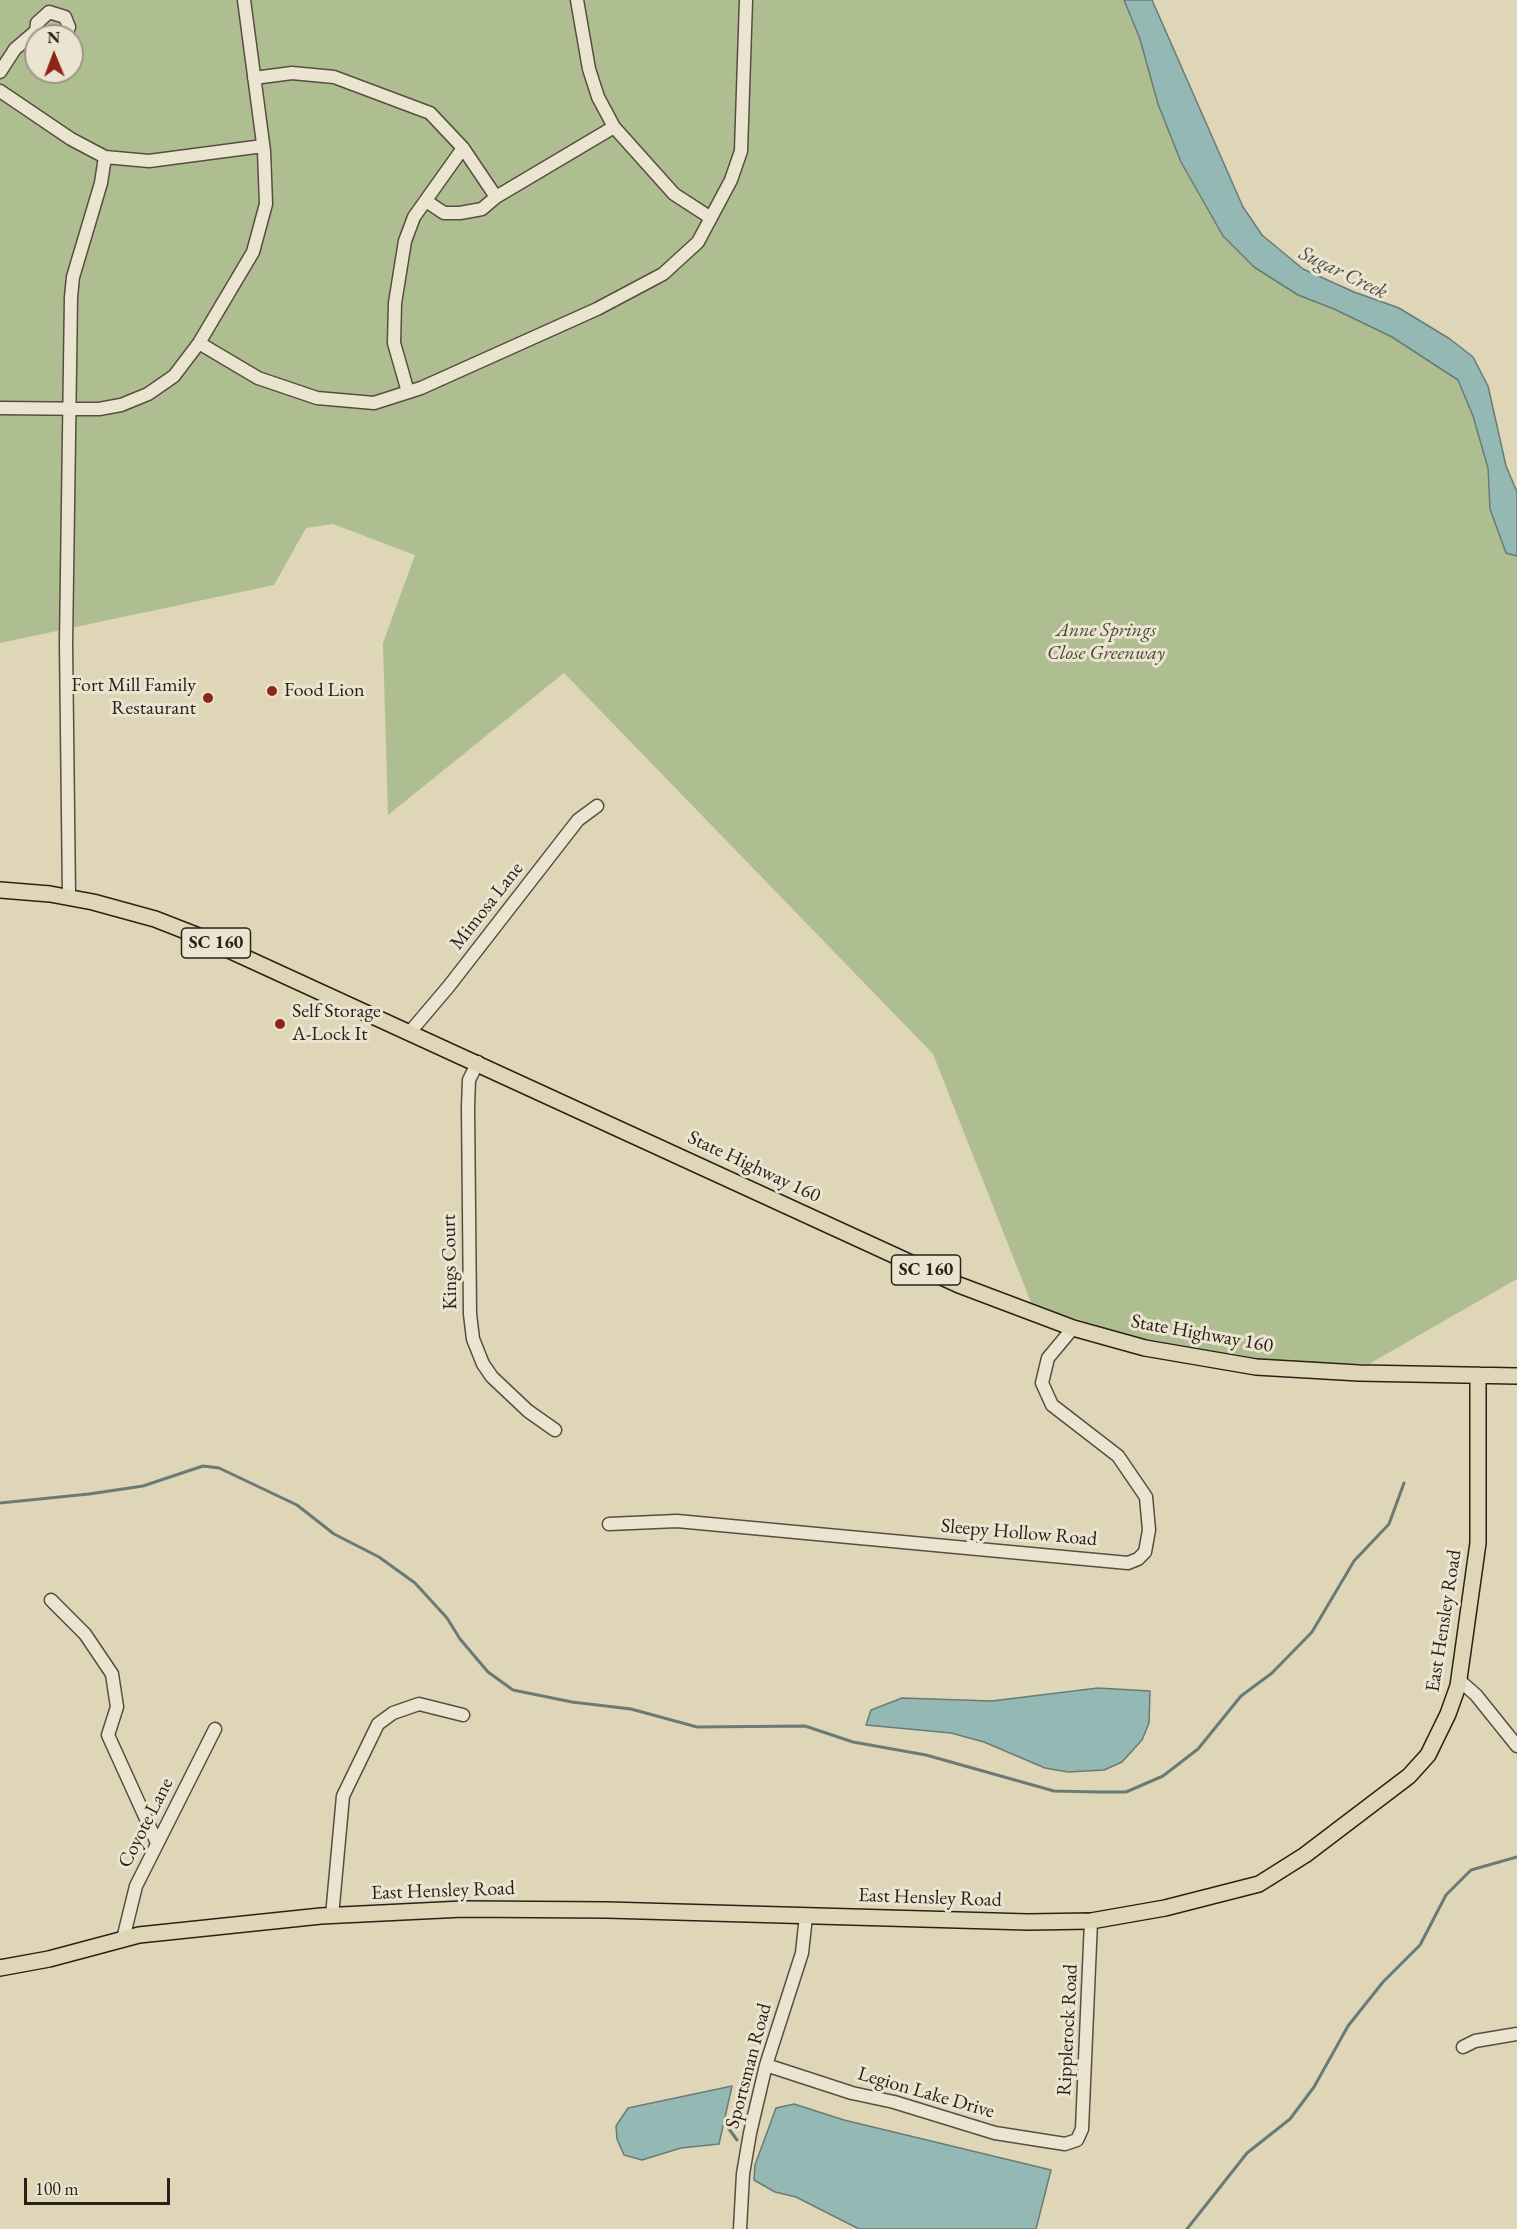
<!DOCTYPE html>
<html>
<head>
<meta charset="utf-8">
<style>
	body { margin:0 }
	#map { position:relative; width:1517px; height:2229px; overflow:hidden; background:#dfd6b8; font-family:"EB Garamond",serif }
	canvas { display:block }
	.north { position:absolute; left:24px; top:24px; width:60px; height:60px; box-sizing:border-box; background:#eae4d1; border:2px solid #9e9687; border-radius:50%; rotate:359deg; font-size:16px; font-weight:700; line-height:24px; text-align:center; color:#2b2018 }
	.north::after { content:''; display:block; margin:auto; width:21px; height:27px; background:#8f2418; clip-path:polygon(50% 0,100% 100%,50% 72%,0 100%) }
	.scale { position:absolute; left:24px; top:2178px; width:146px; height:27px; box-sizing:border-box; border:3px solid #2b2018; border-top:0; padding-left:8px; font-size:18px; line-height:21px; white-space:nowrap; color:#2b2018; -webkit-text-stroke:4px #eae4d1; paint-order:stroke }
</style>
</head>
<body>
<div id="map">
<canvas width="1517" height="2229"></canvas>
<div class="north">N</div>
<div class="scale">100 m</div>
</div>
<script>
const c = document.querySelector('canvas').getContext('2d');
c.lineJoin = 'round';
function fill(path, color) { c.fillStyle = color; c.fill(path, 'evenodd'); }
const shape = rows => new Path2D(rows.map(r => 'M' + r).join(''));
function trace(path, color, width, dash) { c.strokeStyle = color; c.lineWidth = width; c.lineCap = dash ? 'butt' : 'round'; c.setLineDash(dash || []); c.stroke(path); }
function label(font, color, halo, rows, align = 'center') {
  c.font = font + ' "EB Garamond",serif'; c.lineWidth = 6; c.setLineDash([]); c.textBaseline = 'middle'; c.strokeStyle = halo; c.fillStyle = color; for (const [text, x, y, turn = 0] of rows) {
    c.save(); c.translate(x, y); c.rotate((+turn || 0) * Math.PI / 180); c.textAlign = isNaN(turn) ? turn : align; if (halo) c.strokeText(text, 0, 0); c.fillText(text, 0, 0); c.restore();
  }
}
const green = shape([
	[0,0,1138,0,1249,243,1461,365,1517,536,1517,1279,1369,1364,1255,1360,1146,1341,1032,1305,933,1054,564,673,388,815,383,643,415,555,333,524,306,528,274,585,0,643],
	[36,36,72,36,72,72,36,72]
]);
const water = shape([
	[1124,0,1152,0,1243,207,1262,235,1303,269,1354,292,1399,308,1450,339,1473,357,1488,386,1506,466,1517,492,1517,556,1506,553,1490,509,1488,468,1473,416,1458,380,1392,337,1334,309,1298,295,1254,267,1223,236,1181,162,1158,104,1140,39,1124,0],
	[1098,1688,1150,1691,1149,1723,1142,1740,1122,1762,1104,1770,1068,1772,1045,1768,984,1742,951,1733,866,1725,871,1710,902,1698,992,1701,1098,1688],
	[732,2086,719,2144,681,2148,642,2160,624,2155,617,2139,616,2126,628,2108,732,2086],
	[794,2104,844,2120,1051,2170,1036,2229,859,2229,796,2197,775,2192,754,2180,755,2165,776,2108,794,2104]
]);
const stream = shape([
	[0,1503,89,1494,143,1486,203,1466,219,1468,297,1505,334,1534,379,1557,415,1583,447,1618,460,1639,488,1672,513,1690,572,1702,631,1709,697,1727,805,1726,853,1742,926,1755,1054,1791,1099,1792,1126,1792,1163,1776,1198,1749,1241,1696,1272,1673,1312,1632,1354,1561,1389,1524,1404,1483],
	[724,2122,737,2140],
	[1187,2229,1247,2153,1290,2119,1314,2087,1348,2026,1383,1982,1420,1945,1446,1895,1471,1870,1517,1857]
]);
const minor = shape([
	[577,0,589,69,598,97,614,127],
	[40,36,36,31,37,23,49,12,65,17,69,27,66,36],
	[0,72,15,49,36,31],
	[254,78,292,73,334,77,430,113,463,148,496,197,614,127,674,194,711,218],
	[0,91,71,139,105,157,149,161,263,146],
	[426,201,444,213,460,213,482,209,496,197],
	[199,343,258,378,317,398,374,403,421,388,597,309,663,274,698,242,731,180,741,151,746,0],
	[408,392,394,343,395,303,405,241,414,217,463,148],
	[0,408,99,409,121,405,148,394,174,376,199,343,253,252,266,204,264,151,244,0],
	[69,897,66,644,71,297,73,277,101,183,105,157],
	[410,1032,449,986,578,820,597,806],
	[478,1062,469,1080,468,1107,470,1314,473,1339,483,1364,492,1377,528,1411,555,1430],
	[609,1524,677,1521,1128,1563,1138,1559,1145,1552,1149,1530,1146,1497,1118,1456,1052,1405,1042,1383,1048,1358,1073,1328],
	[51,1600,85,1634,112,1674,117,1707,108,1735,157,1843],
	[1459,1680,1476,1695,1517,1746],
	[332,1916,343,1796,378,1724,393,1713,419,1704,463,1715],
	[123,1939,136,1886,215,1729],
	[1463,2047,1475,2041,1517,2034],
	[766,2065,852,2093,894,2102,995,2133,1065,2144,1077,2140,1082,2129,1091,1921],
	[740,2229,743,2174,750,2133,766,2065,802,1953,806,1916]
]);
const major = shape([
	[0,890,50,894,93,902,155,919,196,935,959,1285,1073,1328,1145,1348,1256,1367,1359,1373,1517,1376],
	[0,1968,49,1959,139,1935,321,1916,463,1909,607,1910,1028,1922,1091,1921,1165,1908,1259,1884,1305,1855,1409,1776,1428,1755,1448,1714,1458,1686,1478,1543,1478,1375]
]);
const markers = [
	[272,691,6,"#8f2418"],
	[208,698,6,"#8f2418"],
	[280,1024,6,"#8f2418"]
];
const shields = [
	[216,943,69],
	[926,1270,69]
];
const shieldNames = [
	["SC 160",216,943],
	["SC 160",926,1270]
];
const parkNames = [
	["Anne Springs",1106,631],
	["Close Greenway",1106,654]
];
const poiNames = [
	["Fort Mill Family",196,686,"right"],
	["Restaurant",196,709,"right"],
	["Food Lion",284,691],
	["Self Storage",292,1012],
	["A-Lock It",292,1035]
];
const streetNames = [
	["Mimosa Lane",487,906,-52],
	["State Highway 160",754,1167,25],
	["Kings Court",450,1262,-91],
	["State Highway 160",1202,1334,10],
	["Sleepy Hollow Road",1019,1533,5],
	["East Hensley Road",1444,1621,-81],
	["Coyote Lane",146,1823,-63],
	["East Hensley Road",443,1891,-2],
	["East Hensley Road",930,1898,2],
	["Ripplerock Road",1068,2030,-87],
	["Sportsman Road",749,2066,-75],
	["Legion Lake Drive",926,2093,16]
];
const waterNames = [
	["Sugar Creek",1343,273,26]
];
fill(green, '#afbe91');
fill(water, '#94b8b4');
trace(water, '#6a7b76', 1.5);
trace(stream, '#6a7b76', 3);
trace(minor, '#584e40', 15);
trace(major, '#2b2018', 18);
trace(minor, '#eae4d1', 12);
trace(major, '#dfd6b8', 15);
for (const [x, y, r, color] of markers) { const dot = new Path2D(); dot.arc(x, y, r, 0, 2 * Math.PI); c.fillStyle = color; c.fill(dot); trace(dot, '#eae4d1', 2); }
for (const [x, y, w] of shields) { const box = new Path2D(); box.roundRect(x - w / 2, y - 15, w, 30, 4.5); c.fillStyle = '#eae4d1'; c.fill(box); trace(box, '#2b2018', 1.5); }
label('bold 18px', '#2b2018', null, shieldNames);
label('italic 20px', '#4c4836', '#eae4d1', parkNames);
label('20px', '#2b2018', '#eae4d1', poiNames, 'left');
label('20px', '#2b2018', '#eae4d1', streetNames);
label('italic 21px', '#4a4e47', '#eae4d1', waterNames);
</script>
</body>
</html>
